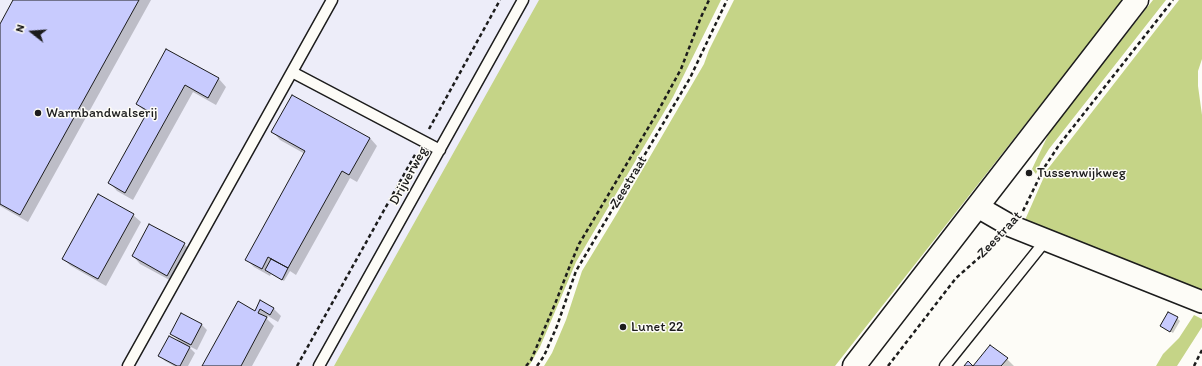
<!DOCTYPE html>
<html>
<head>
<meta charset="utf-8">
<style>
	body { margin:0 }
	#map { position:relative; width:1202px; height:366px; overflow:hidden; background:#fdfcf7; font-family:Itim,sans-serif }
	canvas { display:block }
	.north { position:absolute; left:12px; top:12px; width:40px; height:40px; -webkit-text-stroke:3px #fdfcf7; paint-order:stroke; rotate:287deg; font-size:11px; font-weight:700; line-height:16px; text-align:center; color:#1c1c1c }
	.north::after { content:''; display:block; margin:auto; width:14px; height:18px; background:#1c1c1c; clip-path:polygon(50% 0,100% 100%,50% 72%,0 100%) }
</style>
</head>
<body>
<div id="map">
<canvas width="1202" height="366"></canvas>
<div class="north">N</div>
</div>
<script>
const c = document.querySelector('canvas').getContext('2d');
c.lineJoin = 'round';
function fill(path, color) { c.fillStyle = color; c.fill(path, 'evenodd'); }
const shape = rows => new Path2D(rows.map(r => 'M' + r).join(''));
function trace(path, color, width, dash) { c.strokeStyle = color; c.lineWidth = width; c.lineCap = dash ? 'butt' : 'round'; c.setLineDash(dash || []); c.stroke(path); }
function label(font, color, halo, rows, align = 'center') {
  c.font = font + ' Itim,sans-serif'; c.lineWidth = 3; c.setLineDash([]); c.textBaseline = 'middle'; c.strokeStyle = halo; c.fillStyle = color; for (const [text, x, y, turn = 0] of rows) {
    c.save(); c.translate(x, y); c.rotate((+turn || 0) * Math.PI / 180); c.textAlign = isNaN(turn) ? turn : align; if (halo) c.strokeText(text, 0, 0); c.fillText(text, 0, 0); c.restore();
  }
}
const built = shape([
	[0,0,549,0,350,366,0,366]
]);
const green = shape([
	[539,0,721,0,673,97,576,262,540,347,529,366,334,366],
	[734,0,1123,0,835,366,544,366,552,353,566,320,582,271,616,215,704,64,709,50],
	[1153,0,1166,0,1049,149,1041,162,1036,174,1032,169,1050,131],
	[1179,0,1202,0,1202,59,1198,71,1198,86,1202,115,1202,296,1025,220,1047,170],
	[1194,315,1202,319,1202,327,1177,366,1156,366,1163,354,1179,338]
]);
const shadow = shape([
	[14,0,151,0,28,222,0,206,0,26],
	[167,50,219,79,226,87,216,105,193,92,133,200,117,191,110,183,148,114,137,104],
	[293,96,370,138,377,146,357,182,350,178,296,275,290,271,284,281,271,274,270,276,254,267,247,260,305,154,280,140,273,132],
	[133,215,141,222,106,286,71,266,63,259],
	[184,244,192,252,175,283,140,264,133,256],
	[260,302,274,309,281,316,278,322,268,316,267,319,274,326,252,366,204,366,255,312],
	[182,314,202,325,207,330,197,350,187,345,195,353,188,366,174,366,165,361,160,356,180,342,172,334],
	[1177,318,1180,321,1173,333,1161,326],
	[1007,359,1014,366,975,366]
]);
const building = shape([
	[13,0,139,0,20,215,0,204,0,24,13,0],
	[166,49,219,78,208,98,185,85,125,193,108,183,148,111,136,104,166,49],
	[292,95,370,138,349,175,342,171,288,268,268,257,262,269,245,260,305,151,271,132,292,95],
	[98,194,134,214,98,279,62,259,98,194],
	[149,224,185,243,167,276,132,256,149,224],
	[271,259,288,268,282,280,265,270,271,259],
	[260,300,274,308,270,315,260,309,258,313,267,317,241,366,202,366,238,301,255,311,260,300],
	[1168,312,1178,317,1170,332,1160,326,1168,312],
	[181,313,202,324,191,345,170,334,181,313],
	[169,336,190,347,180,366,177,366,158,356,169,336],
	[990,345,1008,358,1001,366,964,366,968,361,973,366,990,345]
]);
const path = shape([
	[429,129,500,0],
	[1023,211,1044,168,1059,145,1173,0],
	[297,366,416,153],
	[526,366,531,360,555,304,569,268,579,244,657,113,681,69,701,17,709,0],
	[537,366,544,356,557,326,576,271,690,78,727,0],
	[888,366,956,278,998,241],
	[1194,366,1202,350]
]);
const service = shape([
	[292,72,440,150],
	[128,366,332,0],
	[319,366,523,0],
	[945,366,1046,240]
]);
const minor = shape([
	[978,207,1011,226,1202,302]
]);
const secondary = shape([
	[854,366,1137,0]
]);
const markers = [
	[38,113,4,"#1c1c1c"],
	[1029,173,4,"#1c1c1c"],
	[623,327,4,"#1c1c1c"]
];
const poiNames = [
	["Warmbandwalserij",46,113],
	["Tussenwijkweg",1037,173],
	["Lunet 22",631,327]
];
const streetNames = [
	["Drijverweg",409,176,-61],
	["Zeestraat",629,182,-59],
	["Zeestraat",1000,235,-47]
];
fill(built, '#ededf9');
fill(green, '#c5d487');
fill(shadow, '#0003');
fill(building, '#c8cbfe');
trace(building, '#1c1c1c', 1);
trace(service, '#1c1c1c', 13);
trace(minor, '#1c1c1c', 24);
trace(secondary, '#1c1c1c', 25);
trace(path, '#1c1c1c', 2.5, [4, 3]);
trace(service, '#fdfcf7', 10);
trace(minor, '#fdfcf7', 21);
trace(secondary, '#fdfcf7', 22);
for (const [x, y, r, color] of markers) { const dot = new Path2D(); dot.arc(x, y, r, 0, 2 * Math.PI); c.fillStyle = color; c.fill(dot); trace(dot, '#fdfcf7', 1.5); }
label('14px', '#1c1c1c', '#fdfcf7', poiNames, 'left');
label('14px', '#1c1c1c', '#fdfcf7', streetNames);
</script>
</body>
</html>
